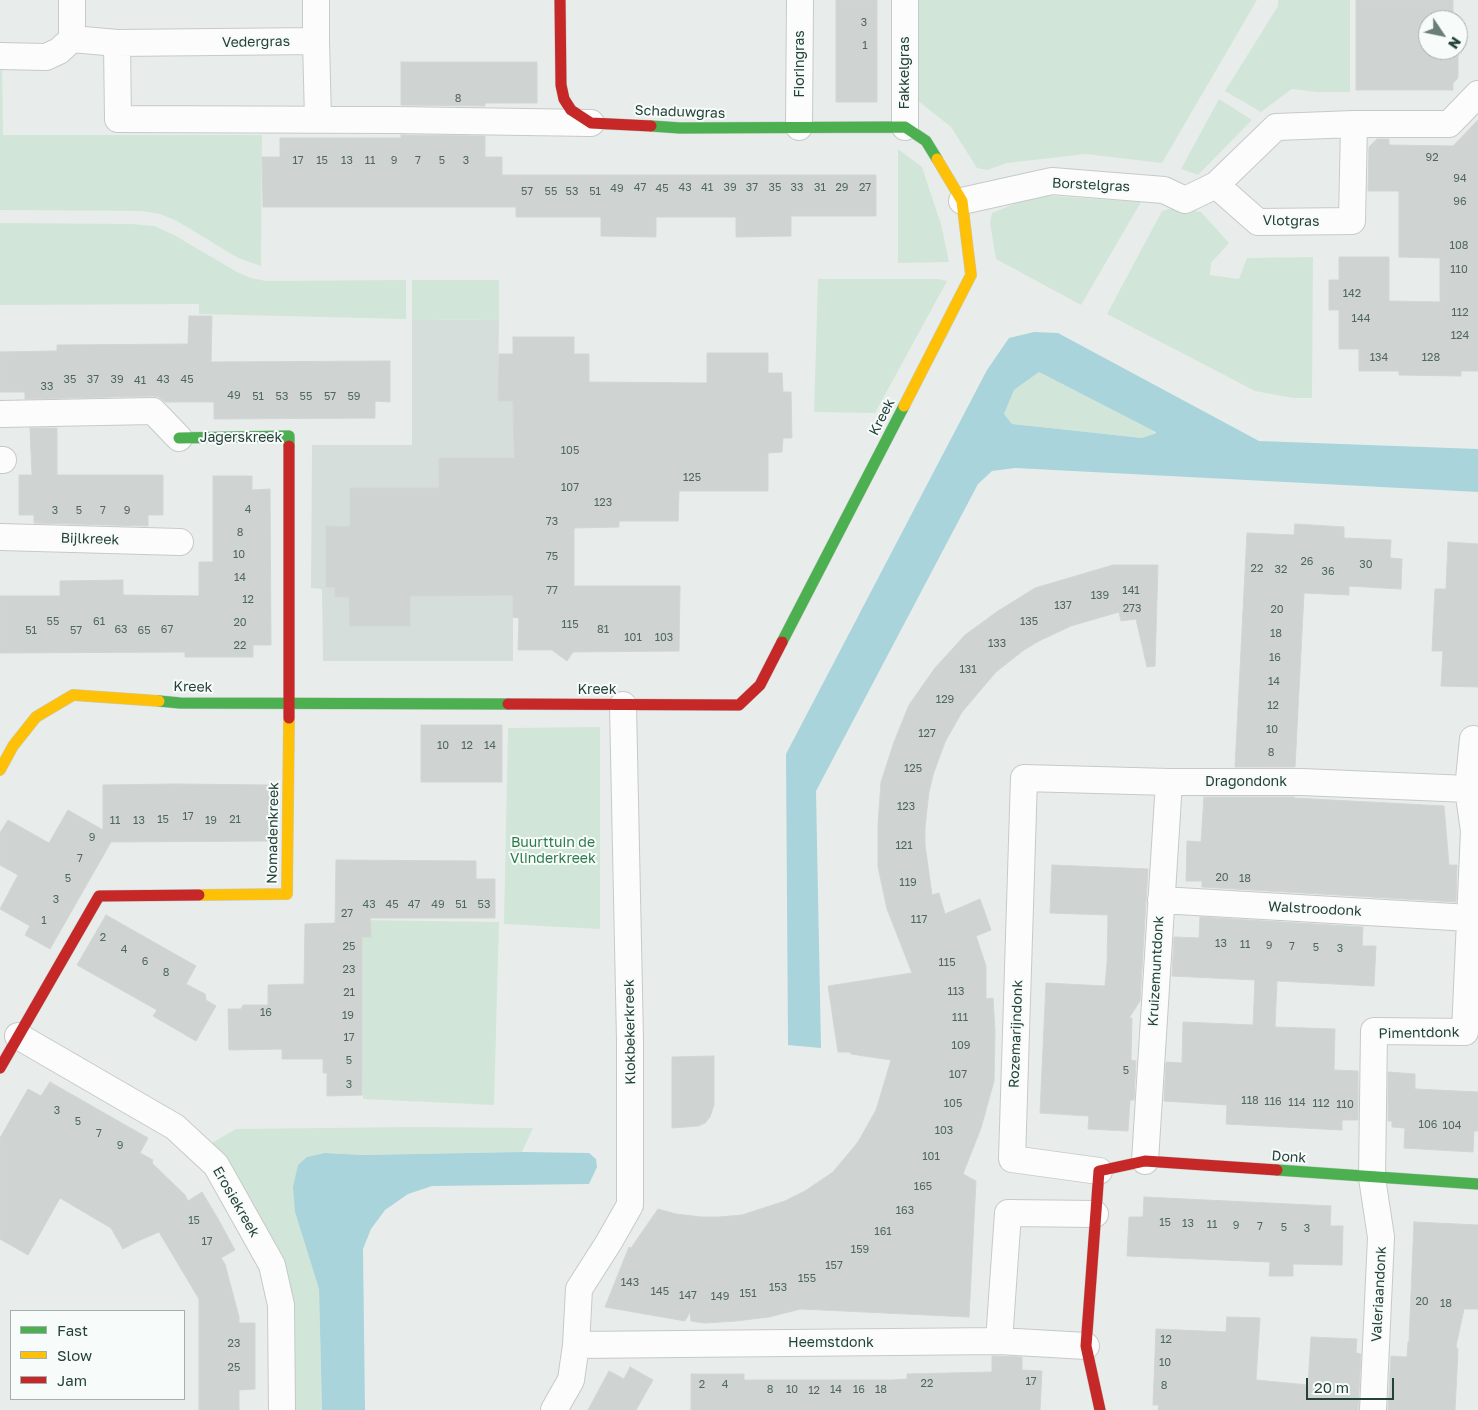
<!DOCTYPE html>
<html>
<head>
<meta charset="utf-8">
<style>
	body { margin:0 }
	#map { position:relative; width:1478px; height:1410px; overflow:hidden; background:#e8edeb; font-family:"Golos Text",sans-serif }
	canvas { display:block }
	.legend { position:absolute; left:10px; top:1310px; width:175px; height:90px; box-sizing:border-box; background:#f7fbf9; border:1px solid #a3b1ad; margin:0; padding:6px 9px; list-style:none; font-size:15px; color:#24423a }
	.legend li { display:flex; align-items:center; gap:10px; height:25px }
	.legend b { width:25px; border:1px solid #a3b1ad }
	.north { position:absolute; left:1418px; top:10px; width:50px; height:50px; box-sizing:border-box; background:#f7fbf9; border:1px solid #a3b1ad; border-radius:50%; rotate:124deg; font-size:14px; font-weight:700; line-height:20px; text-align:center; color:#24423a }
	.north::after { content:''; display:block; margin:auto; width:18px; height:22px; background:#697e78; clip-path:polygon(50% 0,100% 100%,50% 72%,0 100%) }
	.scale { position:absolute; left:1306px; top:1378px; width:88px; height:22px; box-sizing:border-box; border:2px solid #24423a; border-top:0; padding-left:6px; font-size:15px; line-height:18px; white-space:nowrap; color:#24423a; -webkit-text-stroke:4px #f7fbf9; paint-order:stroke }
</style>
</head>
<body>
<div id="map">
<canvas width="1478" height="1410"></canvas>
<ul class="legend">
<li><b style="height:6px;background:#4caf50"></b>Fast</li>
<li><b style="height:6px;background:#ffc107"></b>Slow</li>
<li><b style="height:6px;background:#c62828"></b>Jam</li>
</ul>
<div class="north">N</div>
<div class="scale">20 m</div>
</div>
<script>
const c = document.querySelector('canvas').getContext('2d');
c.lineJoin = 'round';
function fill(path, color) { c.fillStyle = color; c.fill(path, 'evenodd'); }
const shape = rows => new Path2D(rows.map(r => 'M' + r).join(''));
function trace(path, color, width, dash) { c.strokeStyle = color; c.lineWidth = width; c.lineCap = dash ? 'butt' : 'round'; c.setLineDash(dash || []); c.stroke(path); }
function label(font, color, halo, rows, align = 'center') {
  c.font = font + ' "Golos Text",sans-serif'; c.lineWidth = 4; c.setLineDash([]); c.textBaseline = 'middle'; c.strokeStyle = halo; c.fillStyle = color; for (const [text, x, y, turn = 0] of rows) {
    c.save(); c.translate(x, y); c.rotate((+turn || 0) * Math.PI / 180); c.textAlign = isNaN(turn) ? turn : align; if (halo) c.strokeText(text, 0, 0); c.fillText(text, 0, 0); c.restore();
  }
}
const built = shape([
	[412,319,499,320,498,401,513,401,513,661,323,661,322,589,311,588,312,445,412,445]
]);
const green = shape([
	[919,0,1257,0,1162,163,1085,154,1007,163,987,170,977,168,951,127,917,100],
	[1278,0,1350,0,1350,92,1317,92,1292,89,1261,112,1225,91,1278,6],
	[0,61,2,61,3,135,262,135,261,266,238,258,177,221,160,214,142,211,0,210],
	[1219,99,1252,120,1198,175,1181,169],
	[898,149,922,167,941,224,949,262,898,263],
	[1036,195,1141,202,1081,305,996,259,990,223,992,213],
	[1176,207,1201,212,1229,243,1211,263,1210,275,1239,279,1247,258,1313,257,1312,398,1293,398,1255,391,1107,314,1162,211],
	[0,223,132,224,154,226,174,235,237,272,251,278,266,281,406,280,406,319,199,314,199,304,0,305],
	[818,279,938,279,947,281,875,413,814,412],
	[412,280,499,280,499,320,412,319],
	[1039,372,1157,432,1142,438,1012,424,1004,414,1014,390],
	[600,727,600,929,504,924,508,728],
	[359,920,499,922,494,1105,363,1099],
	[415,1127,533,1128,522,1152,363,1155,325,1153,295,1212,319,1289,322,1410,294,1410,294,1302,210,1144,236,1129]
]);
const water = shape([
	[1034,332,1058,333,1259,441,1478,449,1478,492,1015,468,992,471,978,484,816,791,821,1048,788,1045,786,754,987,370,1009,338],
	[1039,372,1156,432,1156,433,1142,438,1012,424,1004,414,1014,390],
	[522,1152,589,1153,596,1159,597,1167,589,1184,432,1186,408,1194,385,1210,371,1229,363,1249,365,1410,322,1410,319,1289,295,1212,293,1187,298,1165,307,1157,325,1153,363,1155]
]);
const building = shape([
	[836,0,877,0,877,102,836,102,836,0],
	[1356,0,1453,0,1453,20,1428,20,1428,50,1453,50,1458,55,1458,78,1453,83,1453,90,1356,90,1356,0],
	[401,62,537,62,537,103,485,103,485,106,401,105,401,62],
	[1478,120,1478,371,1461,371,1461,376,1399,375,1399,371,1359,371,1359,349,1339,349,1339,310,1329,310,1329,280,1339,280,1339,257,1389,257,1389,301,1440,302,1440,258,1399,257,1399,191,1368,191,1369,147,1377,139,1389,139,1389,145,1453,146,1478,120],
	[401,135,485,136,485,157,502,157,502,175,876,175,876,216,791,216,791,236,736,237,736,217,656,217,656,237,601,236,601,217,516,217,516,207,263,207,262,157,280,157,280,138,401,138,401,135],
	[189,316,212,316,211,362,390,361,390,402,375,401,375,418,214,419,214,402,165,402,159,397,153,396,25,399,25,392,0,392,0,352,57,351,57,345,188,344,189,316],
	[513,337,574,337,574,354,589,354,589,382,707,383,707,353,768,353,768,373,782,373,783,392,791,392,792,438,783,438,782,452,768,453,768,491,679,491,678,521,619,521,619,527,574,528,574,586,680,586,679,651,573,652,567,661,552,650,518,650,519,618,513,617,513,595,410,596,410,626,350,626,349,597,335,597,335,587,326,587,326,526,350,527,350,488,439,488,439,458,514,458,513,401,498,401,499,354,513,354,513,337],
	[30,428,57,428,57,475,163,475,163,515,148,515,148,526,34,523,34,515,19,515,19,475,32,475,30,428],
	[213,476,252,476,252,490,270,489,271,645,253,645,253,657,185,657,185,652,0,653,0,596,60,596,60,581,123,580,123,595,199,596,199,562,213,562,213,476],
	[1295,524,1344,527,1344,538,1391,540,1390,558,1402,559,1401,589,1349,586,1349,595,1304,593,1295,767,1235,767,1247,533,1294,535,1295,524],
	[1448,542,1478,544,1478,687,1441,686,1443,651,1432,651,1435,589,1446,589,1448,542],
	[1113,565,1158,565,1155,666,1147,667,1136,619,1121,621,1119,612,1071,626,1039,641,1024,650,996,672,962,712,945,742,933,775,929,792,925,827,925,845,932,895,939,893,945,914,980,899,991,930,976,936,986,966,986,999,993,998,995,1031,994,1081,981,1128,963,1174,976,1181,969,1317,801,1309,769,1317,736,1321,704,1323,691,1321,690,1312,685,1321,605,1307,629,1247,631,1248,658,1209,676,1214,701,1217,719,1217,742,1215,785,1201,805,1191,833,1172,858,1142,876,1110,891,1060,851,1054,850,1052,838,1052,828,986,912,973,887,909,878,867,878,825,881,782,894,742,909,705,935,668,965,635,998,611,1035,588,1113,565],
	[421,725,502,725,502,782,421,782,421,725],
	[175,784,271,785,271,841,111,842,50,949,25,935,30,926,0,909,18,875,0,865,0,833,8,820,49,843,68,810,103,830,103,785,175,784],
	[1204,797,1294,797,1294,798,1444,806,1449,865,1457,865,1456,902,1202,887,1202,881,1186,881,1187,841,1201,842,1204,797],
	[336,860,476,861,476,879,495,879,495,918,370,918,371,937,362,937,362,1095,327,1096,327,1073,323,1073,323,1059,282,1059,282,1049,229,1050,228,1009,241,1009,243,1005,268,1005,268,985,304,984,305,924,335,923,336,860],
	[1052,865,1148,869,1140,1001,1129,1018,1132,1018,1131,1060,1136,1061,1134,1100,1130,1100,1128,1131,1088,1129,1089,1116,1040,1113,1046,983,1105,986,1107,963,1108,915,1050,913,1052,865],
	[106,915,196,966,186,984,205,994,206,1000,216,1006,196,1041,153,1016,157,1010,77,965,106,915],
	[1200,917,1363,927,1362,946,1376,946,1374,986,1277,981,1275,1027,1335,1029,1334,1070,1358,1071,1358,1120,1342,1120,1342,1130,1226,1124,1227,1105,1164,1101,1166,1062,1182,1063,1183,1022,1253,1025,1255,980,1172,976,1174,937,1199,938,1200,917],
	[714,1056,714,1105,710,1117,705,1123,698,1126,672,1128,672,1057,714,1056],
	[1388,1072,1415,1074,1415,1089,1478,1092,1478,1131,1474,1131,1473,1152,1404,1148,1405,1128,1392,1127,1392,1121,1388,1121,1388,1072],
	[50,1082,148,1138,140,1153,153,1160,152,1163,185,1195,188,1201,202,1192,217,1217,235,1250,221,1258,225,1264,239,1317,239,1323,255,1323,255,1389,239,1390,239,1410,199,1410,199,1299,159,1232,138,1241,123,1249,111,1228,60,1198,28,1255,0,1239,0,1138,28,1089,41,1096,50,1082],
	[1144,1197,1331,1206,1330,1226,1343,1226,1342,1265,1293,1264,1293,1276,1269,1276,1270,1262,1127,1256,1129,1217,1143,1217,1144,1197],
	[1414,1222,1478,1225,1478,1309,1464,1309,1456,1346,1458,1350,1455,1410,1388,1410,1391,1356,1407,1357,1408,1342,1409,1342,1414,1222],
	[1227,1317,1260,1318,1256,1380,1308,1385,1311,1337,1357,1339,1356,1353,1361,1354,1358,1410,1158,1410,1159,1405,1153,1405,1156,1329,1226,1332,1227,1317],
	[992,1356,1022,1357,1022,1370,1042,1371,1040,1410,691,1410,691,1374,744,1374,744,1380,892,1380,907,1379,907,1374,992,1372,992,1356],
	[630,1367,653,1380,636,1410,588,1410,609,1371,624,1379,630,1367]
]);
const street = shape([
	[316,0,316,41],
	[72,39,72,0],
	[117,43,118,119,395,120,591,123],
	[0,56,46,57,59,51,72,39,117,43,316,41,318,119],
	[1354,124,1352,221,1258,222,1216,185,1276,127,1354,124],
	[1354,124,1449,124,1478,94],
	[799,127,800,0],
	[905,127,905,0],
	[962,201,1052,181,1164,190,1185,200,1216,185],
	[0,414,153,411,179,438],
	[0,460,3,460],
	[0,537,180,542],
	[1161,900,1470,918],
	[18,1036,175,1127,216,1165,272,1265,281,1305,282,1410],
	[1145,1161,1169,782],
	[1099,1171,1012,1159,1024,778,1169,782,1302,782,1468,789],
	[999,1341,1008,1213,1095,1214],
	[576,1345,999,1341,1086,1346],
	[554,1410,571,1380,576,1345,579,1289,609,1242,630,1205,630,1040,623,705],
	[1373,1410,1381,1237,1372,1178,1374,1031,1465,1032,1474,831,1468,789,1473,739]
]);
const fast = shape([
	[651,126,680,128,905,127,926,141,937,159],
	[179,438,289,436,289,446],
	[782,642,904,406],
	[159,701,180,703,508,704],
	[1277,1170,1478,1184]
]);
const slow = shape([
	[904,406,971,275,962,201,937,159],
	[0,770,13,746,36,717,73,695,159,701],
	[199,895,287,894,289,718]
]);
const jam = shape([
	[560,0,561,85,564,99,571,110,591,123,651,126],
	[508,704,739,705,760,685,782,642],
	[289,718,289,446],
	[0,1068,99,896,199,895],
	[1100,1410,1086,1346,1099,1171,1145,1161,1277,1170]
]);
const numberNames = [
	["3",864,23],
	["1",865,46],
	["8",458,99],
	["92",1432,158],
	["17",298,161],
	["15",322,161],
	["13",347,161],
	["11",370,161],
	["9",394,161],
	["7",418,161],
	["5",442,161],
	["3",466,161],
	["94",1460,179],
	["47",640,188],
	["43",685,188],
	["41",707,188],
	["39",730,188],
	["37",752,188],
	["35",775,188],
	["33",797,188],
	["31",820,188],
	["29",842,188],
	["27",865,188],
	["49",617,189],
	["45",662,189],
	["57",527,192],
	["55",551,192],
	["53",572,192],
	["51",595,192],
	["96",1460,202],
	["108",1459,246],
	["110",1459,270],
	["142",1352,294],
	["112",1460,313],
	["144",1361,319],
	["124",1460,336],
	["134",1379,358],
	["128",1431,358],
	["35",70,380],
	["37",93,380],
	["39",117,380],
	["43",163,380],
	["45",187,380],
	["41",140,381],
	["33",47,387],
	["49",234,396],
	["51",258,397],
	["53",282,397],
	["55",306,397],
	["57",330,397],
	["59",354,397],
	["105",570,451],
	["125",692,478],
	["107",570,488],
	["123",603,503],
	["4",248,510],
	["3",55,511],
	["5",79,511],
	["7",103,511],
	["9",127,511],
	["73",552,522],
	["8",240,533],
	["10",239,555],
	["75",552,557],
	["26",1307,562],
	["30",1366,565],
	["22",1257,569],
	["32",1281,570],
	["36",1328,572],
	["14",240,578],
	["77",552,591],
	["141",1131,591],
	["139",1100,596],
	["12",248,600],
	["137",1063,606],
	["273",1132,609],
	["20",1277,610],
	["55",53,622],
	["61",99,622],
	["135",1029,622],
	["20",240,623],
	["115",570,625],
	["63",121,630],
	["67",167,630],
	["81",603,630],
	["51",31,631],
	["57",76,631],
	["65",144,631],
	["18",1276,634],
	["101",633,638],
	["103",664,638],
	["133",997,644],
	["22",240,646],
	["16",1275,658],
	["131",968,670],
	["14",1274,682],
	["129",945,700],
	["12",1273,706],
	["10",1272,730],
	["127",927,734],
	["10",443,746],
	["12",467,746],
	["14",490,746],
	["8",1271,753],
	["125",913,769],
	["123",906,807],
	["17",188,817],
	["15",163,820],
	["21",235,820],
	["11",115,821],
	["13",139,821],
	["19",211,821],
	["9",92,838],
	["121",904,846],
	["7",80,859],
	["20",1222,878],
	["5",68,879],
	["18",1245,879],
	["119",908,883],
	["3",56,900],
	["43",369,905],
	["45",392,905],
	["47",414,905],
	["49",438,905],
	["51",461,905],
	["53",484,905],
	["27",347,914],
	["117",919,920],
	["1",44,921],
	["2",103,938],
	["13",1221,944],
	["11",1245,945],
	["9",1269,946],
	["25",349,947],
	["7",1292,947],
	["5",1316,948],
	["3",1340,949],
	["4",124,950],
	["6",145,962],
	["115",947,963],
	["23",349,970],
	["8",166,973],
	["113",956,992],
	["21",349,993],
	["16",266,1013],
	["19",348,1016],
	["111",960,1018],
	["17",349,1038],
	["109",961,1046],
	["5",349,1061],
	["5",1126,1071],
	["107",958,1075],
	["3",349,1085],
	["118",1250,1101],
	["116",1273,1102],
	["114",1297,1103],
	["105",953,1104],
	["112",1321,1104],
	["110",1345,1105],
	["3",57,1111],
	["5",78,1122],
	["106",1428,1125],
	["104",1452,1126],
	["103",944,1131],
	["7",99,1134],
	["9",120,1146],
	["101",931,1157],
	["165",923,1187],
	["163",905,1211],
	["15",194,1221],
	["15",1165,1223],
	["13",1188,1224],
	["11",1212,1225],
	["9",1236,1226],
	["7",1260,1227],
	["5",1284,1228],
	["3",1307,1229],
	["161",883,1232],
	["17",207,1242],
	["159",860,1250],
	["157",834,1266],
	["155",807,1279],
	["143",630,1283],
	["153",778,1288],
	["145",660,1292],
	["151",748,1294],
	["147",688,1296],
	["149",720,1297],
	["20",1422,1302],
	["18",1446,1304],
	["12",1166,1340],
	["23",234,1344],
	["10",1165,1363],
	["25",234,1368],
	["17",1031,1382],
	["22",927,1384],
	["2",702,1385],
	["4",725,1385],
	["8",1164,1386],
	["8",770,1390],
	["10",792,1390],
	["14",836,1390],
	["16",859,1390],
	["18",881,1390],
	["12",814,1391]
];
const streetNames = [
	["Vedergras",256,42,-1],
	["Fioringras",800,64,-90],
	["Fakkelgras",905,73,-90],
	["Schaduwgras",680,112,2],
	["Borstelgras",1091,185,3],
	["Vlotgras",1291,221,1],
	["Kreek",882,417,-63],
	["Jagerskreek",241,438],
	["Bijlkreek",90,539,2],
	["Kreek",193,687,1],
	["Kreek",597,690],
	["Dragondonk",1246,782],
	["Nomadenkreek",273,833,-89],
	["Walstroodonk",1315,909,3],
	["Kruizemuntdonk",1156,971,-87],
	["Klokbekerkreek",630,1032,-91],
	["Pimentdonk",1419,1033,-1],
	["Rozemarijndonk",1016,1034,-88],
	["Donk",1289,1157,4],
	["Erosiekreek",236,1202,60],
	["Valeriaandonk",1379,1294,-87],
	["Heemstdonk",831,1343]
];
const parkNames = [
	["Buurttuin de",553,843],
	["Vlinderkreek",553,859]
];
fill(built, '#d6dedb');
fill(green, '#d1e6d8');
fill(water, '#a9d4db');
fill(building, '#cfd4d2');
trace(building, '#d1d6d4', 1);
trace(street, '#c5cac8', 28);
trace(fast, '#c3cbc8', 12);
trace(slow, '#c3cbc8', 12);
trace(jam, '#c3cbc8', 12);
trace(street, '#fcfcfc', 26);
trace(fast, '#4caf50', 11);
trace(slow, '#ffc107', 11);
trace(jam, '#c62828', 11);
label('11px', '#506761', null, numberNames);
label('14px', '#24423a', '#f7fbf9', streetNames);
label('14px', '#2d7a4b', '#f7fbf9', parkNames);
</script>
</body>
</html>
